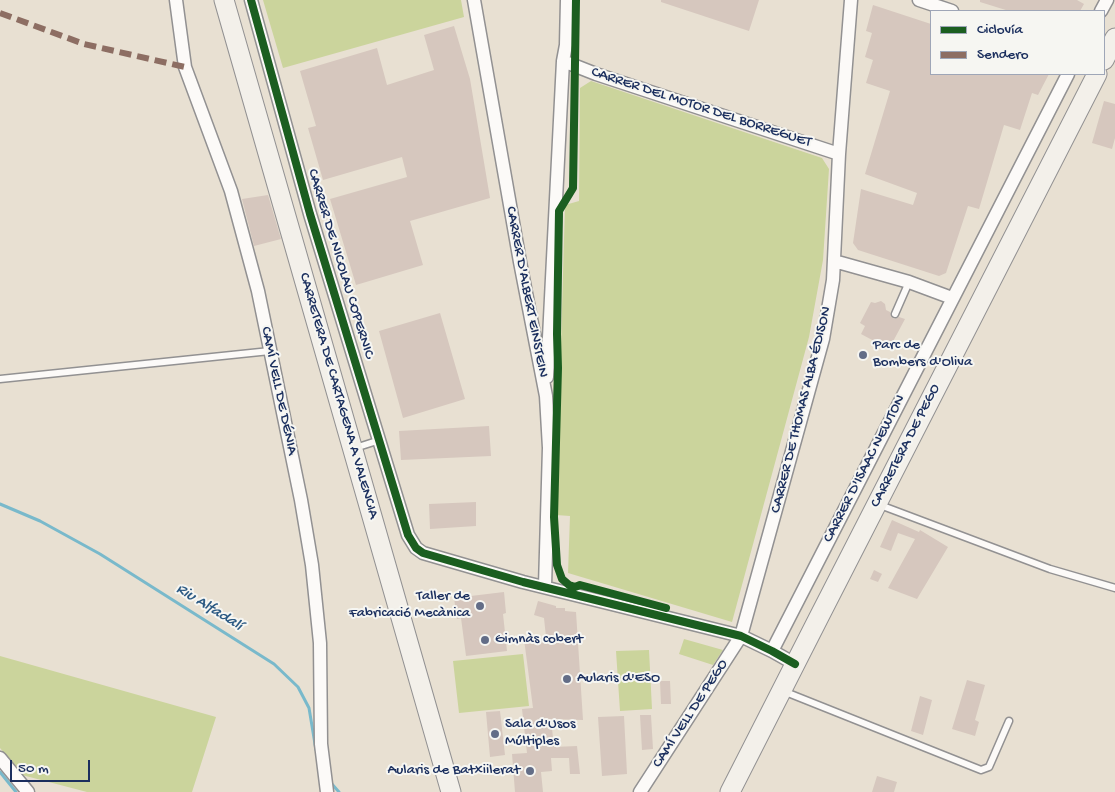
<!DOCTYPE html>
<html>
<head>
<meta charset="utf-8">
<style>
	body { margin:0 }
	#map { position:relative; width:1115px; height:792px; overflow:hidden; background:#e8e0d2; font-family:"Gochi Hand",sans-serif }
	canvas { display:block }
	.legend { position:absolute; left:930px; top:10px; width:175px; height:65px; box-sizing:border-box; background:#f6f6f2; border:1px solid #9ea6b7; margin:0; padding:6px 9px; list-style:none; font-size:15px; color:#1b2f5e }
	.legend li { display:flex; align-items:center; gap:10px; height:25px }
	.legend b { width:25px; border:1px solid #9ea6b7 }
	.scale { position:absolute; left:10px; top:760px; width:80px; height:22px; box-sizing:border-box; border:2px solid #1b2f5e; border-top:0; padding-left:6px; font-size:15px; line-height:18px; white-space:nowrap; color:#1b2f5e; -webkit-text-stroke:4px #f6f6f2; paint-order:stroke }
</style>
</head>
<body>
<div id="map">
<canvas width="1115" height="792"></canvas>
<ul class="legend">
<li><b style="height:6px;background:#1b5e20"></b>Ciclovía</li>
<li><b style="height:6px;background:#8d6e63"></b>Sendero</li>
</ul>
<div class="scale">50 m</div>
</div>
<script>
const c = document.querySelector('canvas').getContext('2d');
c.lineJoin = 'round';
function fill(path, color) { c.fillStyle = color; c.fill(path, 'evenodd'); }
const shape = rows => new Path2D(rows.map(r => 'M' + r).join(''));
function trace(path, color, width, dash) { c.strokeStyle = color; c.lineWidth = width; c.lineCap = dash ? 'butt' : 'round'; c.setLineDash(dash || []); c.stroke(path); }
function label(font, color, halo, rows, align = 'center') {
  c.font = font + ' "Gochi Hand",sans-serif'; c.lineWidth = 4; c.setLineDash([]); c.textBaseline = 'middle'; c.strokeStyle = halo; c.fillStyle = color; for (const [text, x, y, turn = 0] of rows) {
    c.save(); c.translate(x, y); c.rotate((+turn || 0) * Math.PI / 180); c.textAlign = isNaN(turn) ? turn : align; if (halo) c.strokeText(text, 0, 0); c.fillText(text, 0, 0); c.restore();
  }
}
const green = shape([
	[263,0,461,0,464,17,283,68],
	[591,81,822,158,829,169,823,260,809,337,732,622,568,573,570,516,556,515,565,205,579,201,580,88],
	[684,639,723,650,713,665,679,654],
	[649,650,652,709,620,711,616,651],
	[523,654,529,706,459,713,453,661],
	[0,656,216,717,192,792,87,792,22,775,0,748]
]);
const stream = shape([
	[0,504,40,521,100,554,274,664,298,687,309,708,316,750],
	[0,772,16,792],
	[331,783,339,792]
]);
const building = shape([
	[661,0,759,0,749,31,661,2],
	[980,0,1077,0,1084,4,1080,11,1009,11,980,2],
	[873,5,931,24,931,74,1049,74,1038,95,1032,93,1020,130,1004,125,979,209,968,206,946,273,939,276,858,250,853,243,861,189,913,205,917,193,865,174,890,91,866,83,873,60,865,57,872,33,866,31],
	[454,26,470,79,490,198,410,221,423,265,356,285,330,199,407,177,402,157,323,180,308,128,316,126,300,71,377,48,387,85,434,70,424,35],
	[1104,101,1115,104,1115,138,1112,149,1092,143],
	[268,195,281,239,254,246,242,199],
	[881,301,885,304,886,310,890,312,891,317,895,319,899,317,905,319,889,349,861,334,865,326,860,323,871,302,875,303],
	[440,313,465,399,403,418,379,331],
	[489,426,491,456,401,460,399,431],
	[476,502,476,526,430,529,429,504],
	[892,520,919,532,920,530,948,547,917,599,888,588,915,539,898,533,891,551,880,547],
	[874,570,882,574,878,582,870,579],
	[504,592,506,613,503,614,507,651,466,656,461,618,457,619,454,598],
	[538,601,556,606,556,608,565,608,565,611,576,612,583,720,551,719,554,747,577,746,580,774,570,774,569,758,551,758,552,771,541,772,543,792,515,792,512,754,527,753,522,709,533,708,524,639,546,637,544,618,534,615],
	[967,680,985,685,975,720,979,722,975,736,952,729],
	[660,681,670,681,671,704,661,704],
	[920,696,932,700,923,735,911,731],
	[500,711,505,755,490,757,486,712],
	[640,715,651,715,653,749,642,750],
	[624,716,627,774,602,776,598,717],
	[877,776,897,782,894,792,872,792]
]);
const lane = shape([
	[895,314,909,282],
	[0,379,270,351],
	[355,448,380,440],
	[880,505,1050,569,1115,588],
	[783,691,981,770,989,767,1009,721]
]);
const street = shape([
	[176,0,185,67,231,191,258,291,301,500,312,565,320,643,321,744,327,792],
	[251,0,310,214,408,535,416,548,423,553,523,582,741,636,772,651,795,664],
	[474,0,520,262,546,396,549,448,545,586],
	[919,0,952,11],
	[1101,11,1107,0],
	[563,61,596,74,839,154],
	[834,261,909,282,952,298],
	[547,377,563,61,566,45,567,0],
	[772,651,1068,74],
	[0,758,28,792],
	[640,792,741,636,823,339,833,280,839,154,851,0]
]);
const secondary = shape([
	[224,0,451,792],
	[1104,60,1115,38],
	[730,792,818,619,1097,74]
]);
const quiet = shape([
	[0,13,84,44,185,67]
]);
const cycleway = shape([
	[251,0,310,214,408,535,416,548,423,553,523,582,741,636,772,651,795,664],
	[576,0,573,188,559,211,557,334,558,368,554,517,557,565,562,579,569,585,575,587,580,585,666,608]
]);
const markers = [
	[863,355,5,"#636d87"],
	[480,606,5,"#636d87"],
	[485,640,5,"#636d87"],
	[567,679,5,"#636d87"],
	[495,734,5,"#636d87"],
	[530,771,5,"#636d87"]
];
const streetNames = [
	["CARRER DEL MOTOR DEL BORREGUET",701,108,18],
	["CARRER DE NICOLAU COPERNIC",340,264,73],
	["CARRER D'ALBERT EINSTEIN",526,292,79],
	["CAMÍ VELL DE DÉNIA",278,391,78],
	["CARRETERA DE CARTAGENA A VALENCIA",338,396,74],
	["CARRER DE THOMAS ALBA ÉDISON",802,410,-76],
	["CARRETERA DE PEGO",906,446,-63],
	["CARRER D'ISAAC NEWTON",865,469,-63],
	["CAMÍ VELL DE PEGO",691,714,-57]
];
const poiNames = [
	["Parc de",873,346],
	["Bombers d'Oliva",873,363],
	["Taller de",470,597,"right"],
	["Fabricació Mecànica",470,614,"right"],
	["Gimnàs cobert",495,640],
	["Aularis d'ESO",577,679],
	["Sala d'Usos",505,725],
	["Múltiples",505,742],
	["Aularis de Batxiilerat",520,771,"right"]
];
const waterNames = [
	["Riu Alfadalí",209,608,32]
];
fill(green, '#cbd49c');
trace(stream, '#79b9cb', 3);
fill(building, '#d6c7be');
trace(lane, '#929192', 9);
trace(street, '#929192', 15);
trace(secondary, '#929192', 21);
trace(lane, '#fcfaf8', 6);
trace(street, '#fcfaf8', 12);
trace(secondary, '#f3f0ea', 19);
trace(quiet, '#8d6e63', 6, [12, 6]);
trace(cycleway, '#1b5e20', 8);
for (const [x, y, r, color] of markers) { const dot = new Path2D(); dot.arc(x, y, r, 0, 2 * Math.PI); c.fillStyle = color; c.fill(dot); trace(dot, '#f6f6f2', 2); }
label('15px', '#1b2f5e', '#f6f6f2', streetNames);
label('15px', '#1b2f5e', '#f6f6f2', poiNames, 'left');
label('italic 16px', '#2b5983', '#f6f6f2', waterNames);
</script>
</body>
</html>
